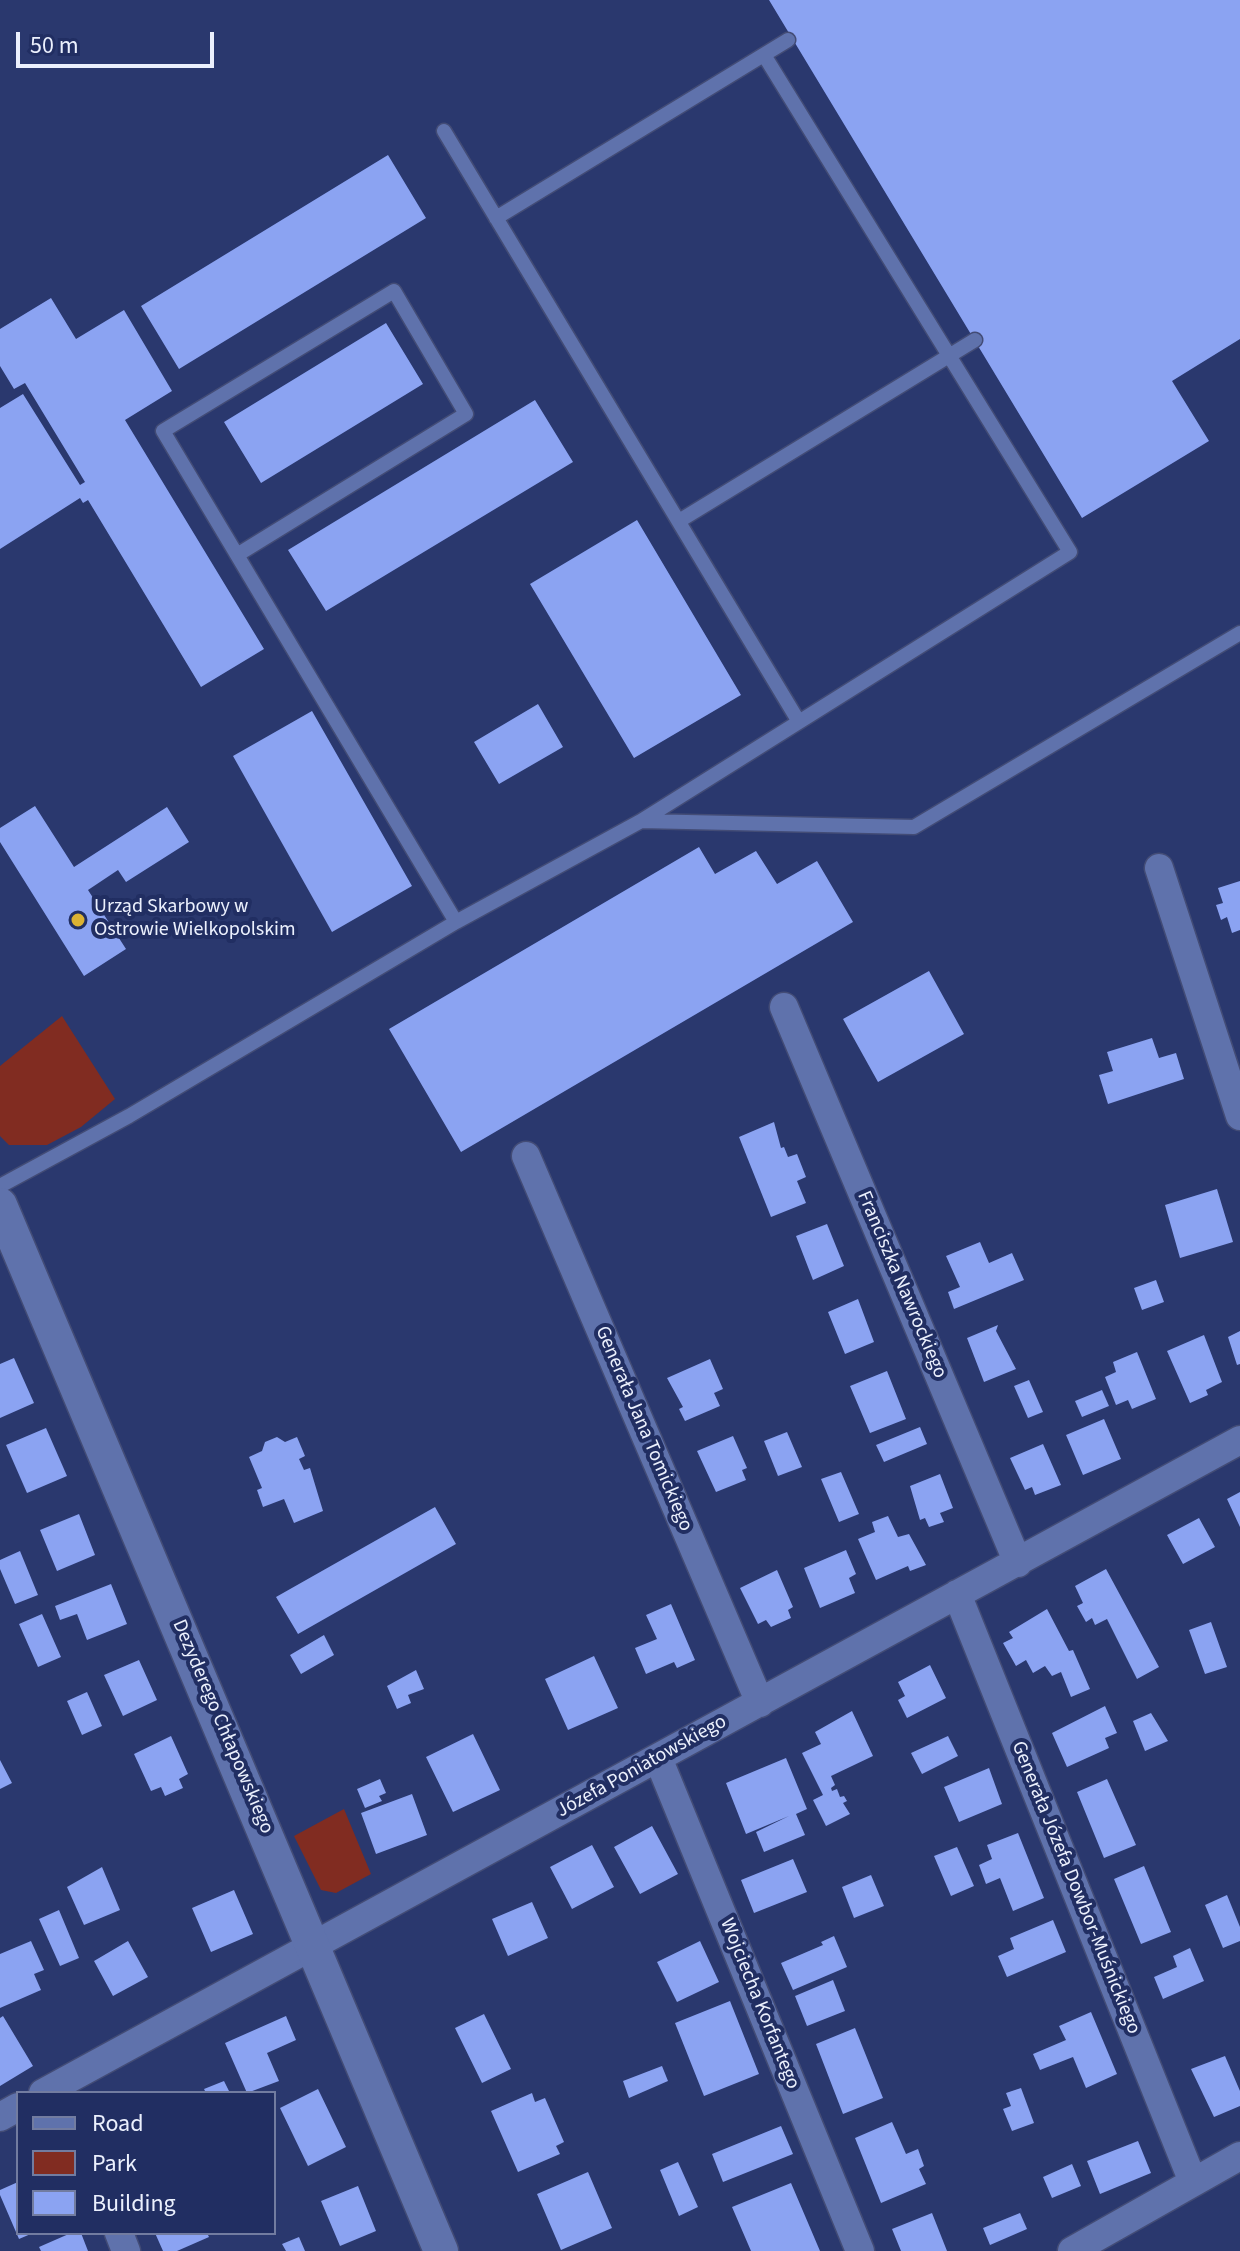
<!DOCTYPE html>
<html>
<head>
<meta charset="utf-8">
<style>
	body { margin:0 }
	#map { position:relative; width:1240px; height:2251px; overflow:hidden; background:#2a386e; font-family:"Source Sans 3",sans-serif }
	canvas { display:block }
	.legend { position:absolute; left:16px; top:2091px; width:260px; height:144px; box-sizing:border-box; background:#212e62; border:2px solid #727ca0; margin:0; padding:10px 14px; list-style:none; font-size:24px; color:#ebf0fd }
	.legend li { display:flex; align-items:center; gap:16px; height:40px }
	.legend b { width:40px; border:2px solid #727ca0 }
	.scale { position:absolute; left:16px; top:32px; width:198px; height:36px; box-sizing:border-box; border:4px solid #ebf0fd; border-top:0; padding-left:10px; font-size:24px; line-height:28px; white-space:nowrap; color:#ebf0fd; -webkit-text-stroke:6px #212e62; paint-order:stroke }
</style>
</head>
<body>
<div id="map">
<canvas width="1240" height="2251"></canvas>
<ul class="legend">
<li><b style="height:10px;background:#5f72ac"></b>Road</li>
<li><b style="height:22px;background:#812c21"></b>Park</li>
<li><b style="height:22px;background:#8ba3f2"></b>Building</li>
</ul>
<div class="scale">50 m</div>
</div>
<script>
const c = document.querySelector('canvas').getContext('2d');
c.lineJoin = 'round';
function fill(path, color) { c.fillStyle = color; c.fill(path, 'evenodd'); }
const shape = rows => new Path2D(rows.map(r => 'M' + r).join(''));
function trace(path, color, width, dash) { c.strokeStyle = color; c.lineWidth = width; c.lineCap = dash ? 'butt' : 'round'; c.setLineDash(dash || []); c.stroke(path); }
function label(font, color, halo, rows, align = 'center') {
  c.font = font + ' "Source Sans 3",sans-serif'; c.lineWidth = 8; c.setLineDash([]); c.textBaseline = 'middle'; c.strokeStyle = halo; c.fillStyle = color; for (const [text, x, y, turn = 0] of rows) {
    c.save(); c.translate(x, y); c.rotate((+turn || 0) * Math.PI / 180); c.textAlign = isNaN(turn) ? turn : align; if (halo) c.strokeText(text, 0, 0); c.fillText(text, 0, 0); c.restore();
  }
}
const green = shape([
	[62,1016,115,1099,81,1127,47,1145,9,1145,0,1136,0,1066],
	[344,1809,371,1874,336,1893,321,1890,294,1836]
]);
const building = shape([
	[769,0,1240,0,1240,339,1172,381,1209,441,1082,518],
	[388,155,426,218,179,369,141,306],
	[51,298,76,339,124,310,172,391,125,420,264,649,201,687,88,500,83,503,80,498,0,549,0,408,23,394,80,485,85,482,25,383,14,389,0,366,0,329],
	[386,323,423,384,261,483,224,422],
	[535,400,573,462,326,611,288,550],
	[637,520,741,695,634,758,530,584],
	[538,704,563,747,499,784,474,742],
	[312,711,412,886,332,932,233,756],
	[35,806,74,867,167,807,189,842,126,882,118,870,88,890,126,949,84,976,0,842,0,828],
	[699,847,715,874,756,851,777,884,817,861,853,922,461,1152,389,1029],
	[1240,881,1240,930,1232,933,1227,917,1221,920,1216,905,1223,903,1218,888],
	[929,971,964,1034,878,1082,843,1019],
	[1152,1038,1159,1058,1176,1053,1184,1079,1108,1104,1099,1075,1113,1071,1107,1052],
	[774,1122,781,1148,784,1147,788,1157,797,1154,806,1177,797,1181,806,1203,771,1217,739,1137],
	[1217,1189,1233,1242,1180,1258,1165,1205],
	[827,1224,844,1266,813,1280,796,1236],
	[980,1242,989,1263,1012,1253,1024,1280,954,1309,948,1292,960,1287,946,1256],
	[1156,1280,1164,1302,1142,1310,1134,1288],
	[858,1299,874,1342,845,1354,828,1312],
	[998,1325,996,1331,1016,1369,984,1382,967,1338],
	[1240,1331,1240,1364,1237,1365,1228,1337],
	[1204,1335,1222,1382,1206,1390,1208,1395,1190,1403,1167,1351],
	[1137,1352,1156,1399,1132,1409,1128,1400,1116,1405,1105,1377,1116,1372,1113,1362],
	[14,1358,34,1403,0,1418,0,1364],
	[710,1359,723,1389,714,1393,720,1406,685,1421,679,1409,683,1407,667,1378],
	[887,1371,906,1419,870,1433,850,1386],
	[1029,1380,1043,1412,1028,1418,1014,1386],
	[1102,1390,1109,1406,1082,1417,1075,1401],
	[1104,1419,1121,1459,1083,1475,1066,1435],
	[920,1427,927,1444,884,1462,876,1445],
	[46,1428,67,1476,27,1493,6,1445],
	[787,1432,802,1467,778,1476,764,1441],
	[733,1436,747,1468,742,1470,746,1480,716,1492,697,1451],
	[277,1437,285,1442,297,1437,305,1456,299,1459,304,1470,310,1468,323,1511,294,1523,284,1499,263,1507,257,1490,262,1488,249,1457,262,1451,265,1442],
	[1043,1444,1061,1485,1035,1495,1032,1487,1025,1490,1010,1458],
	[841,1472,859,1514,839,1522,821,1479],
	[940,1474,953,1508,940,1513,944,1522,929,1527,925,1518,920,1520,910,1486],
	[1240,1492,1240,1527,1227,1499],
	[435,1507,456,1544,298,1634,276,1597],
	[79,1514,95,1555,57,1571,40,1530],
	[888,1516,898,1537,909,1534,926,1565,910,1571,908,1566,876,1580,858,1539,875,1532,872,1522],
	[1199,1518,1215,1547,1183,1564,1167,1535],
	[846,1550,856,1574,849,1578,855,1593,820,1608,804,1568],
	[20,1551,38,1595,15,1604,0,1569,0,1560],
	[1106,1569,1159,1667,1137,1679,1107,1619,1095,1625,1092,1618,1086,1622,1077,1606,1083,1603,1075,1586],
	[777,1570,793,1607,788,1610,791,1618,771,1627,766,1620,758,1624,740,1588],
	[111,1584,127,1624,87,1640,77,1614,60,1620,55,1606],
	[671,1604,695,1660,677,1668,674,1662,646,1674,635,1648,657,1639,646,1615],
	[1047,1609,1069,1651,1073,1650,1090,1689,1071,1697,1061,1672,1052,1676,1045,1666,1033,1673,1026,1660,1016,1666,1003,1643,1013,1638,1009,1632],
	[42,1614,61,1657,38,1667,19,1624],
	[1211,1622,1227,1667,1205,1674,1189,1630],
	[324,1635,334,1655,301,1674,290,1655],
	[594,1656,618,1708,568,1730,545,1679],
	[139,1660,157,1700,123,1716,104,1675],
	[930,1665,946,1698,907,1718,898,1700,905,1696,898,1682],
	[416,1670,424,1689,408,1695,411,1703,397,1709,387,1686],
	[87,1692,102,1726,82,1735,67,1701],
	[1105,1706,1117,1733,1105,1738,1109,1748,1067,1767,1052,1733],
	[852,1711,873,1756,831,1776,835,1785,831,1788,832,1791,837,1789,840,1797,844,1796,847,1801,843,1803,850,1814,826,1826,813,1800,823,1795,802,1753,821,1744,815,1732],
	[1151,1713,1168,1741,1145,1751,1133,1721],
	[473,1734,500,1790,453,1812,426,1757],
	[171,1736,188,1774,179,1779,183,1788,165,1796,161,1787,151,1791,134,1754],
	[948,1736,958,1756,922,1774,911,1753],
	[786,1758,807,1809,796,1814,805,1835,764,1852,756,1832,789,1816,746,1834,726,1783],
	[0,1760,12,1783,0,1789],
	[989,1768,1002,1804,959,1822,944,1787],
	[380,1779,386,1793,379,1796,382,1801,365,1808,357,1789],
	[1107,1779,1136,1845,1104,1858,1077,1792],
	[412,1794,427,1835,376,1854,361,1813],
	[652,1826,678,1874,640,1894,614,1847],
	[1018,1833,1044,1898,1013,1911,1000,1878,986,1884,979,1865,992,1859,987,1845],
	[592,1845,614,1887,572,1909,550,1867],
	[957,1847,974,1886,951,1896,934,1856],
	[793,1859,807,1892,754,1913,741,1880],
	[1144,1866,1171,1932,1141,1944,1114,1879],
	[102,1867,120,1910,84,1925,67,1887],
	[871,1875,884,1906,854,1918,842,1887],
	[234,1890,253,1934,211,1952,192,1908],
	[1227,1895,1240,1927,1240,1941,1223,1948,1205,1905],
	[532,1902,548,1938,508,1956,492,1919],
	[59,1910,79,1958,60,1966,39,1919],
	[1053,1920,1066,1952,1007,1977,998,1956,1014,1949,1010,1938],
	[834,1936,847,1967,793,1990,781,1963,823,1945,821,1942],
	[31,1941,44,1970,34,1974,41,1990,0,2008,0,1954],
	[128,1941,148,1977,113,1996,94,1961],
	[700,1941,719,1982,677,2002,657,1962],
	[1190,1948,1204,1981,1163,1999,1154,1977,1177,1967,1173,1956],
	[833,1980,845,2011,807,2026,795,1996],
	[730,2001,759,2074,704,2096,675,2023],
	[1091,2012,1117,2074,1086,2088,1073,2057,1040,2070,1033,2054,1066,2040,1059,2026],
	[484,2014,511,2069,482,2083,455,2028],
	[3,2016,33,2066,0,2086,0,2018],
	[286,2016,296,2040,267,2053,279,2081,247,2093,225,2043],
	[855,2028,883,2098,843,2114,816,2044],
	[1225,2056,1240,2091,1240,2106,1214,2117,1191,2069],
	[662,2066,668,2081,629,2098,623,2081],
	[224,2081,230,2093,206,2093,204,2089],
	[1021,2088,1034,2123,1012,2131,1003,2109,1011,2106,1006,2093],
	[318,2089,346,2147,308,2166,280,2108],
	[532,2093,535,2102,545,2098,564,2142,556,2146,560,2154,518,2172,491,2111],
	[892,2122,906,2154,918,2149,924,2166,919,2169,926,2184,881,2203,855,2138],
	[781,2126,793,2154,723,2182,712,2154],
	[1138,2141,1151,2173,1100,2194,1087,2161],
	[678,2162,698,2207,679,2216,660,2170],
	[1072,2164,1081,2186,1052,2198,1043,2177],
	[588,2172,612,2228,561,2250,537,2194],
	[18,2182,18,2233,33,2233,19,2239,0,2195,0,2190],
	[791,2183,820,2251,751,2251,732,2207],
	[358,2186,376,2231,340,2246,321,2201],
	[932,2213,947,2251,901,2251,892,2229],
	[1020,2213,1027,2229,990,2245,983,2228],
	[71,2233,81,2233,88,2251,41,2251,39,2247],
	[155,2233,207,2233,209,2237,177,2251,163,2251],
	[299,2237,305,2251,286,2251,282,2244]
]);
const service = shape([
	[444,131,799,722],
	[496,218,788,40],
	[679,521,975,340],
	[237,555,466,414,394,291,163,431,237,555,456,922],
	[641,821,1070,552,764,55],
	[0,1186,129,1116,456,922,641,821,914,827,1240,633]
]);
const minor = shape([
	[1159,868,1240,1116],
	[784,1007,1018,1563],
	[526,1156,760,1703],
	[957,1594,1193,2182],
	[658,1758,860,2251],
	[43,2093,1240,1440],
	[0,2117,18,2107],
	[119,2233,126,2251],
	[1072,2251,1240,2156]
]);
const tertiary = shape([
	[0,1205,441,2251]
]);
const markers = [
	[78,920,8,"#dbb233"]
];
const poiNames = [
	["Urząd Skarbowy w",94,908],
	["Ostrowie Wielkopolskim",94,931]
];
const streetNames = [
	["Franciszka Nawrockiego",901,1285,67],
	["Generała Jana Tomickiego",643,1429,67],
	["Dezyderego Chłapowskiego",222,1727,67],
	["Józefa Poniatowskiego",642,1767,-29],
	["Generała Józefa Dowbor-Muśnickiego",1075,1888,68],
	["Wojciecha Korfantego",759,2004,68]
];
fill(green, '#812c21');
fill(building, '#8ba3f2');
trace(service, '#434c76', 17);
trace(minor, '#434c76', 31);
trace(tertiary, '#434c76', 37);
trace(service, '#5f72ac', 14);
trace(minor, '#5f72ac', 28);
trace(tertiary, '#5f72ac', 34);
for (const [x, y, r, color] of markers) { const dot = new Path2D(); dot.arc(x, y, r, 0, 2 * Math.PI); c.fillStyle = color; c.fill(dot); trace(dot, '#212e62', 3); }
label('20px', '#ebf0fd', '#212e62', poiNames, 'left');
label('20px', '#ebf0fd', '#212e62', streetNames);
</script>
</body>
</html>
